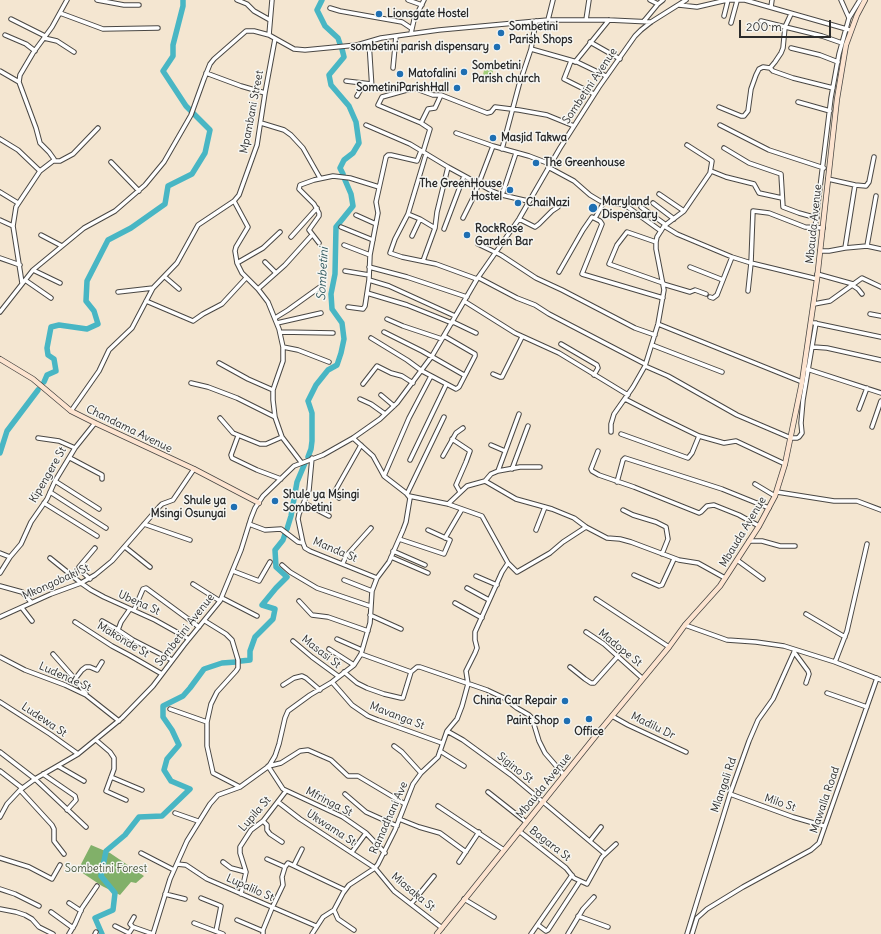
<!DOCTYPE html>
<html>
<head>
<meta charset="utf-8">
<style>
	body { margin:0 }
	#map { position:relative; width:881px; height:934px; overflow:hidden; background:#f4e6d1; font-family:Delius,sans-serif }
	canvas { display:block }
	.scale { position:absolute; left:739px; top:20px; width:92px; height:18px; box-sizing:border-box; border:2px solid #2b2b2b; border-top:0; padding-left:5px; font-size:12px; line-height:14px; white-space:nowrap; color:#2b2b2b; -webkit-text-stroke:3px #f6f6f2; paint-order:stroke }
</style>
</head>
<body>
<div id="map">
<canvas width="881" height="934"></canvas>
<div class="scale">200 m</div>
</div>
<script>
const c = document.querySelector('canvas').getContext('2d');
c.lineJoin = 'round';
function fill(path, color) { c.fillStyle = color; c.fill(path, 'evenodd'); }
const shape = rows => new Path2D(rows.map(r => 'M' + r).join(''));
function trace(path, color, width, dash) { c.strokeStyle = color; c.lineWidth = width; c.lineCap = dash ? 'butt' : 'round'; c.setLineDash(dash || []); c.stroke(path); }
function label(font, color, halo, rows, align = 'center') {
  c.font = font + ' Delius,sans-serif'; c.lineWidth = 3; c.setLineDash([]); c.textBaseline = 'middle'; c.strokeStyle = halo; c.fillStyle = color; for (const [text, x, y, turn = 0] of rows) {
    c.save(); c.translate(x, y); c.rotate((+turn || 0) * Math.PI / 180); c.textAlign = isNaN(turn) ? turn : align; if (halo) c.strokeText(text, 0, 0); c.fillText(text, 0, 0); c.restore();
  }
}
const green = shape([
	[485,66,494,68,490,81,482,79]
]);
const forest = shape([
	[91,845,110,853,144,876,136,883,131,882,120,895,102,886,78,870]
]);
const river = shape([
	[322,0,317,10,325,26,338,38,340,44],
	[342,49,344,57,329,75,331,85,349,106,356,122,359,143,353,153,344,160,340,168,343,174],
	[44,382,47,375,56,371,54,359,48,355,47,348,51,327,59,325,87,329,98,324,94,311,86,301,87,281,108,240,131,228,165,204,168,186,192,174,205,153,210,130,186,106,163,71,173,56,173,45,183,6,183,0],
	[0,453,7,431,38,390],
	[308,457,311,449,312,441,312,413,308,401,316,385,328,370,337,365,341,353,344,339,342,323,332,309,331,294,335,274,336,227,353,206,351,194,345,180],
	[287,529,291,516,297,482,305,463],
	[241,661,250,660,250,651,255,637,273,619,275,609,262,605,276,588,287,577,276,567,275,550,283,540,285,534],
	[102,934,95,918,113,910,115,893,101,876,106,851,125,835,139,817,162,816,190,789,171,781,164,770,167,759,179,745,172,730,163,717,163,706,183,696,190,688,204,669,222,663,236,662]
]);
const street = shape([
	[97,0,124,5,139,5],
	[237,0,247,4,254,11,270,20],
	[408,0,422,5],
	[650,0,658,4],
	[841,0,849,18],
	[679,5,697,7,727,0,745,0,850,30],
	[771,7,772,0],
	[330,8,340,11,402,22,411,28],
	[60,13,103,29,158,28],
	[724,16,728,0],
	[11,19,45,36],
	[548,20,553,0],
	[586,20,589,0],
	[644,21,658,4,663,0],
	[761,21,822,36,842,43],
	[731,23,737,1],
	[411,33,414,20,424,0],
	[5,35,26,44,35,51],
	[269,35,272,0],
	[44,38,57,41,74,52],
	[590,42,620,59],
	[791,48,820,55,838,62],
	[531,49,577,62,606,76],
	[571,61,564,79,594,94],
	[575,62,609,20],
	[393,68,396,36],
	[770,68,775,62,781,53,783,48,785,27,791,14],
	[0,71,19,82,36,128,40,143,49,152,54,159,53,161,40,171,16,207,13,226,22,283],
	[206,73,241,86,265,93],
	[346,81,371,84],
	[19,82,20,75,33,53,52,27,67,0],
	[357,96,361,89,372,89,369,42],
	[798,102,830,111],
	[719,107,741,116,744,116,748,111,751,89,756,75,759,69,763,67,770,68,773,71,793,78,833,88],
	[261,123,284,130,291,135,303,148,320,178],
	[421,123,428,109,435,108,441,95],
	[366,125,410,144,448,167,492,191,502,195,528,201],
	[720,125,769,150,824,168],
	[456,133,493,146,529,156,550,164],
	[0,139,18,150,40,171],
	[724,148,749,163,781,174,783,207,799,213,817,218],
	[502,149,519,85,531,49,536,21],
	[423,152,430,129,421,123,378,105,382,97,414,88,433,95,441,95,487,113,491,112,495,107,519,110,547,115,574,126],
	[426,154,408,214,395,239,390,253,402,257,436,264,477,279],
	[53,161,60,161,73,154,98,128],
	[111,162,139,191],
	[548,167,574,181,590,195,600,201,625,205,661,231],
	[711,171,726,177,754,184,759,193,782,198],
	[828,179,855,185,866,186,869,182,874,157],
	[0,192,18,203],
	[659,194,684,211],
	[502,195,516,153],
	[234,201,248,227,236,247,235,251,237,263,242,273,258,289,268,302,279,329,283,347,283,361,275,384,273,390,273,400,275,417,282,437,301,462],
	[653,203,674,219],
	[641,207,666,225],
	[408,214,420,219,435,228],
	[356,215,376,224],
	[463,218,474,196,493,146],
	[595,218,604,202],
	[519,219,535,227,539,224,552,211,558,207],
	[0,220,13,226],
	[664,226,677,234,732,257,751,263,817,279],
	[341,227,373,240],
	[815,228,831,98,839,54,849,18,860,0],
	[444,229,464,176],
	[41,235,62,246],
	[412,236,420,219],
	[291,237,317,208],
	[656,242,627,232,617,245,609,264,663,283],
	[319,243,309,230,319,216,319,213,314,204,299,189,300,185,314,180,333,176,350,178,379,187],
	[478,244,501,255,536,278,562,290,635,328,655,335],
	[344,245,370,255],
	[867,246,876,196],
	[845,248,855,185],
	[820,251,829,251,845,248,867,246,881,249],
	[0,258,20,265],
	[423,261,435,228,437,212,448,167],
	[265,262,276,273],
	[237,263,263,248,280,232],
	[369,267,407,277,467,297],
	[690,267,723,280],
	[33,270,60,283],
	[345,271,369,275],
	[559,272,583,230,592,217,600,221,602,224,582,274,663,298],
	[817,274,853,284],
	[165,277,179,289],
	[479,278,517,298,535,305,549,314,645,364],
	[25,280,51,298],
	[369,280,389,286,455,316],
	[663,284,690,292,695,290,706,294],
	[852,285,858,289,862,294],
	[258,289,285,265,312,235],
	[748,291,751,263,753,211,769,213,805,227,823,228],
	[118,292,153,288],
	[367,293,407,305,452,323],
	[710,297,713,298,717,295,732,257],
	[146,301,193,321,203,314,222,304,246,278],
	[464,301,515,333,559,353,628,395],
	[814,304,830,301,862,278,881,287],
	[348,307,363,309,365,306,369,280,370,255,378,213,376,202,386,157,388,155,391,155,417,161,421,151],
	[0,312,33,270,84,228,115,211,145,185,164,162,191,115,204,79,210,64,214,59,246,31,254,31,269,35,294,49,305,50,357,45,381,38,439,30,548,20,609,20,651,22],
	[870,314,881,316],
	[275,318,288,310,320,287],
	[387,319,403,326,442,339],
	[453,322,476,333],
	[277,323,321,313],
	[814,323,881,337],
	[658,324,802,382],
	[280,332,333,333],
	[384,332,422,351,464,375],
	[371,338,407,360,422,371,456,389,459,387,475,356,475,354,444,336],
	[561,344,597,365,598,368,594,375],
	[652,345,722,372],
	[283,347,298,350,329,362],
	[813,347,827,348,881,360],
	[219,363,248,379,273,390],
	[645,366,668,376,737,415,791,438,797,438,799,437,802,433,801,423,803,400,816,323],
	[807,369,881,393],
	[493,374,500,377,502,377,522,337],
	[191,383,208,387,237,398,275,417],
	[363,384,377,366,391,373,402,376,413,383],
	[381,395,394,406],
	[360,399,371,404,385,414],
	[625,399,660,417,699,436,724,443,736,441,785,464],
	[859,409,867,388],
	[71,411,99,371,109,350,132,328,153,288,177,263,198,225,234,201,239,195,257,145,265,93,275,39],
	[220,418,233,433,260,444,266,444,282,437],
	[872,427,881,401],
	[611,432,611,424,614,414,633,387,645,366,658,324,664,290,656,249,656,242,657,237,664,226,684,211,710,173,712,161,687,145],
	[621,434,688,458,692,453,699,436],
	[238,436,231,455,232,458,257,470,281,479],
	[38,438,59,441,75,448],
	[452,439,470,451,466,462,456,485,460,492],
	[491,445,505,451],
	[598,451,591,469,592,471,599,475,634,487,699,513,701,512,707,506,714,505,739,515,759,526],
	[443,456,456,433,463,428],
	[70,458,102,475,102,479],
	[312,458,309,490,299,514,298,519,303,543,305,548,310,551,377,578],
	[410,460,446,385],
	[512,469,528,426],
	[498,471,519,414],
	[384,476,409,418,431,376],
	[55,481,99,509],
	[485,481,491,474,498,471,520,467,540,467],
	[617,482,623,460,625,458,722,489,769,508],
	[755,484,775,496],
	[50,492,106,528],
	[777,492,834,501,857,501,881,510],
	[407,494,444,417],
	[409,496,448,504,482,516,508,563,517,572,550,553,563,542,586,527],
	[339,498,336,495,335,491,361,445],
	[44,503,97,536],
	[304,503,329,516],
	[448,504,467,486,485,481,516,499,552,509,574,518,586,527,607,538,620,539,631,542,679,560,698,563,725,578],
	[623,510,633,515,656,522,666,527,668,539,662,554],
	[144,524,190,540],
	[249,524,265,530,281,529,298,542,303,543],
	[536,530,545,507],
	[445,538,462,509],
	[399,539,444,554,450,540,428,530],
	[749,541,762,541,780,546,795,546],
	[125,547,150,567],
	[393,551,425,565],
	[0,553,10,557],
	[391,557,428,573],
	[50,558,81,583,91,590,104,597,155,620,189,639],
	[737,560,763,579],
	[343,563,346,556,371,528],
	[282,565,290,572,317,588,370,606],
	[233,571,259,581,270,562],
	[0,573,10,557,21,544,31,522,47,499,55,481,75,448,95,423],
	[634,575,659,586,662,585,674,559],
	[476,576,497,585],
	[90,579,81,571,79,567,95,548],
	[344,580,372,591],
	[193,584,220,601],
	[0,586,22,592,31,602],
	[467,588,489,600],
	[222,598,257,616],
	[596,599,669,647],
	[299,601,312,615,328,617,368,631],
	[455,603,482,618],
	[22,608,32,621],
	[130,609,121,622,118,630,133,640,172,660],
	[134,610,143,589,146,588,199,627],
	[806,614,845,637],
	[370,615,401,629],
	[0,617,51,594,81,583,95,575,112,561,159,507,162,504,173,500,194,469],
	[102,621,118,630],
	[205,621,226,634,232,640,238,660,238,668,236,671,217,692,211,704,207,722,207,746,213,773,240,787],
	[75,622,112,646,129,655,162,674],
	[685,625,727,640,756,642,784,646,835,662,881,680],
	[586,632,604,644,642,678],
	[337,639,362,650],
	[293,641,312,657,338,676],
	[329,649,354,665],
	[794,652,808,671,809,674,806,683],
	[53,654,75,679,86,694],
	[361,654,411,672],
	[0,657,25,670,65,685,86,695,119,721],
	[835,662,847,631,867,544],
	[570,667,585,679,591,683,594,683,618,656],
	[344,672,357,683,367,688,384,694,401,698,403,698,411,672,417,667,420,667,487,690,504,698,517,708,529,715,532,718,539,741,545,753,564,775],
	[75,679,82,670,86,667,90,667,97,670,102,662],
	[332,682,352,705,368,716,378,720,442,743],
	[283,685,294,678,302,676,306,678,320,690],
	[827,693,867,707],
	[0,702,50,734,78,754],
	[170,709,207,722],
	[612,716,628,725,686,752],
	[447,731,463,740,511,775,605,854],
	[96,740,110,752,114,758,114,769,106,791,126,800],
	[394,746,402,752,421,773],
	[440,751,464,766],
	[0,752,35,779,86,827],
	[58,766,84,781],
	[268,766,283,789,343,817,366,833,385,853],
	[269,766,281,763,300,751,308,750,331,760,348,776,358,776,405,804],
	[0,771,22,788],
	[43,774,75,796,76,800,67,810],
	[111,777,142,790],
	[20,790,52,825,54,829,54,841,64,854],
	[488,792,526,822],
	[345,794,366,812,397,826],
	[730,794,793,817,824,826],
	[278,802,300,819,375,868,394,891,442,928],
	[438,806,504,850],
	[175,813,198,821],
	[0,817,7,804,20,790,35,779,78,754,122,718,153,686,184,645,220,601,241,550,251,518,255,508,263,496,294,466,323,455,353,438,380,419,397,403,432,356,477,279,519,219,560,148,599,87,635,36,641,30,651,22,686,0],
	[399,819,419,827,440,833,466,852],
	[263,821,267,825,267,830,270,834,282,842],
	[519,831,566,868,574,878,587,884,602,857,616,844],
	[590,841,601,827],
	[352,852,366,833],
	[141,853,174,870],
	[0,858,29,867,52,879,60,865],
	[267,859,285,867],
	[223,862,231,868,246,872,240,853,240,847,251,830,263,821,286,791],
	[459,862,479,832],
	[177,864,186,865,207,879,316,926],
	[294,865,302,849],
	[0,889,15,894,39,906],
	[165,894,185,899],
	[241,894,246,872],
	[201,898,221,906,216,931],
	[464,899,494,917],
	[69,903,81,911],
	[411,904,434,876],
	[0,909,16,912,25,915,32,919,39,927,53,934],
	[334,910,338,919,354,930],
	[51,912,73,928],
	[578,916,608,927],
	[134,917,130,924,133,927,153,934],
	[237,920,263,931],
	[194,923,223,934],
	[538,925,546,931,548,930,580,881],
	[115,926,129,933,133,927],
	[69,934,75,924,82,908,97,886],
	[95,934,96,932],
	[153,934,170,879,187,841,210,804,218,795,240,787,269,766,275,756,279,744,285,718,288,711,310,695,332,682,354,665,361,654,370,623,372,591,377,578,389,562,403,530,406,522,410,498,406,493,384,476,373,456,353,438],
	[263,934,263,930,272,908,283,885,282,877,285,867,288,863,345,890],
	[312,934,323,917,334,910,343,893,349,885,375,868,378,864,395,830,413,784,421,773,438,757,447,731,457,719,462,706,468,684,466,671,475,653,477,648,475,640,475,632,502,572,508,563],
	[531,934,572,875],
	[568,934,583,909,594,897],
	[687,934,730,794,749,741,758,720,773,699,795,650],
	[692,934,697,918,707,909,743,887,811,850,819,843,877,678]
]);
const secondary = shape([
	[0,359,33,379,71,411,95,423,194,469,259,503],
	[437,934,598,733,669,647,685,625,720,586,759,526,775,496,785,464,802,382,817,279,837,99,846,45,857,15,865,0]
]);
const markers = [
	[379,14,4,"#1f6fb2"],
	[501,33,4,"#1f6fb2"],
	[497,47,4,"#1f6fb2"],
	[464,72,4,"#1f6fb2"],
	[400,74,4,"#1f6fb2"],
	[457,88,4,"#1f6fb2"],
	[493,138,4,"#1f6fb2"],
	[536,163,4,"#1f6fb2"],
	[510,190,4,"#1f6fb2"],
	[518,203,4,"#1f6fb2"],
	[593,208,5,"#1f6fb2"],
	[467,235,4,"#1f6fb2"],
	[275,501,4,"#1f6fb2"],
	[234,507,4,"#1f6fb2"],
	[565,701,4,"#1f6fb2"],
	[589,719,4,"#1f6fb2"],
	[567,721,4,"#1f6fb2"]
];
const poiNames = [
	["Lionsgate Hostel",387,14],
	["Sombetini",509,27],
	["Parish Shops",509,40],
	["sombetini parish dispensary",489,47,"right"],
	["Sombetini",472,66],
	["Parish church",472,79],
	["Matofalini",408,74],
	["SometiniParishHall",449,88,"right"],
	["Masjid Takwa",501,138],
	["The Greenhouse",544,163],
	["The GreenHouse",502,184,"right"],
	["Hostel",502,197,"right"],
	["Maryland",602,202],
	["Dispensary",602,215],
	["ChaiNazi",526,203],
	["RockRose",475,229],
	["Garden Bar",475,242],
	["Shule ya Msingi",283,495],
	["Sombetini",283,508],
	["Shule ya",226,501,"right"],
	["Msingi Osunyai",226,514,"right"],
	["China Car Repair",557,701,"right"],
	["Paint Shop",559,721,"right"],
	["Office",589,732,"center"]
];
const streetNames = [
	["Sombetini Avenue",590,86,-56],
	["Mpambani Street",252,112,-79],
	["Mbauda Avenue",814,224,-84],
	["Chandama Avenue",129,429,26],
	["Kipengere St",48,475,-60],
	["Mbauda Avenue",743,532,-59],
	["Manda St",335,550,23],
	["Mkongobaki St",56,582,-24],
	["Ubena St",139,603,24],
	["Sombetini Avenue",185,630,-52],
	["Makonde St",123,640,31],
	["Madope St",620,648,39],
	["Masasi St",321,652,38],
	["Ludende St",65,677,24],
	["Mavanga St",397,716,21],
	["Ludewa St",44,720,34],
	["Madilu Dr",653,726,26],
	["Sigino St",515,768,38],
	["Mlangali Rd",724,785,-71],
	["Mbauda Avenue",544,786,-51],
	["Mawalla Road",825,800,-71],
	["Mfringa St",329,802,27],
	["Milo St",780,803,19],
	["Lupila St",255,814,-49],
	["Ramadhani Ave",389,818,-66],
	["Ukwama St",331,828,33],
	["Bagara St",550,844,38],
	["Lupalilo St",250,888,24],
	["Miasaka St",413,892,40]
];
const parkNames = [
	["Sombetini Forest",106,869]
];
const waterNames = [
	["Sombetini",323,274,-87]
];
fill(green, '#a2cd79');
fill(forest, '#81b069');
trace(river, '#48b6c4', 5.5);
trace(street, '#494744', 5.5);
trace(secondary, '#494744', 6);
trace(street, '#fff', 3.5);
trace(secondary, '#fde4d0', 4.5);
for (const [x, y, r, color] of markers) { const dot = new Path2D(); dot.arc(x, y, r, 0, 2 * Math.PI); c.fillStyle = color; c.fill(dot); trace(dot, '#f6f6f2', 1.5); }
label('bold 11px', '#2b2b2b', '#f6f6f2', poiNames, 'left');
label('11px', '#2b2b2b', '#f6f6f2', streetNames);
label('11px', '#4f5c42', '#f6f6f2', parkNames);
label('italic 12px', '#355c61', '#f6f6f2', waterNames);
</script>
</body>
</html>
